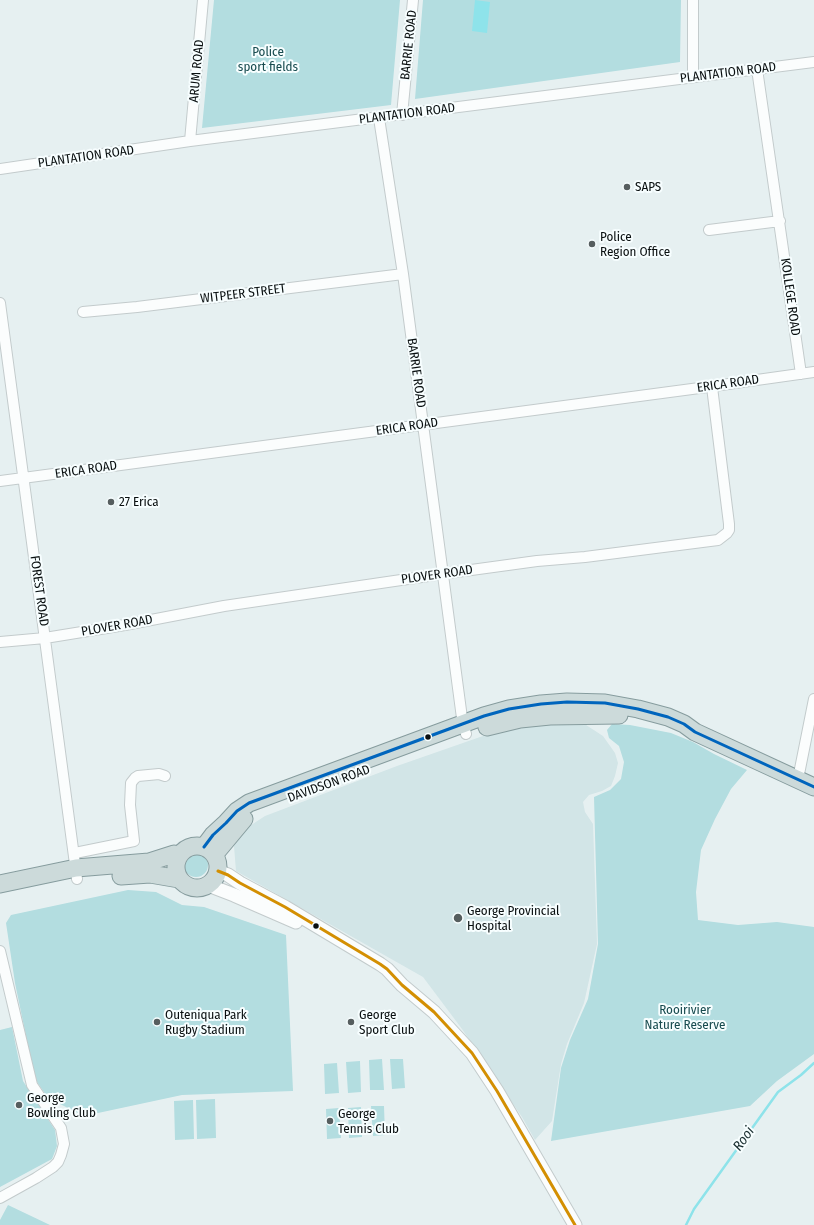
<!DOCTYPE html>
<html>
<head>
<meta charset="utf-8">
<style>
	body { margin:0 }
	canvas { display:block; background:#e6f0f1 }
</style>
</head>
<body>
<canvas width="814" height="1225"></canvas>
<script>
const c = document.querySelector('canvas').getContext('2d');
c.lineJoin = 'round';
function fill(path, color) { c.fillStyle = color; c.fill(path, 'evenodd'); }
const shape = rows => new Path2D(rows.map(r => 'M' + r).join(''));
function trace(path, color, width, dash) { c.strokeStyle = color; c.lineWidth = width; c.lineCap = dash ? 'butt' : 'round'; c.setLineDash(dash || []); c.stroke(path); }
function label(font, color, halo, rows, align = 'center') {
  c.font = font + ' "Fira Sans Condensed",sans-serif'; c.lineWidth = 4; c.setLineDash([]); c.textBaseline = 'middle'; c.strokeStyle = halo; c.fillStyle = color; for (const [text, x, y, turn = 0] of rows) {
    c.save(); c.translate(x, y); c.rotate((+turn || 0) * Math.PI / 180); c.textAlign = isNaN(turn) ? turn : align; if (halo) c.strokeText(text, 0, 0); c.fillText(text, 0, 0); c.restore();
  }
}
const built = shape([
	[572,720,583,723,603,736,615,753,618,763,615,776,611,786,602,791,589,795,583,802,585,812,593,824,597,944,584,1003,567,1044,561,1064,552,1121,535,1140,522,1117,462,1029,423,977,236,871,234,846,239,833,265,816,397,766,503,729]
]);
const green = shape([
	[214,0,400,0,391,105,202,128],
	[423,0,681,0,680,62,415,99],
	[612,724,630,725,671,733,693,742,714,754,747,770,731,789,715,819,701,850,696,892,698,920,738,925,777,922,814,927,814,1054,777,1081,750,1106,551,1141,561,1068,570,1040,588,999,598,944,594,797,610,790,621,779,624,762,619,746,609,738,607,730],
	'184 865a12 12 0 1 1 24 0a12 12 0 1 1-24 0Z',
	[128,890,156,892,182,905,204,907,286,935,293,1091,182,1095,84,1116,48,1098,37,1082,31,1060,15,983,6,923,11,915],
	[12,1027,23,1081,55,1130,57,1146,52,1159,0,1187,0,1030],
	[382,1059,384,1090,370,1090,369,1060],
	[390,1059,403,1059,405,1088,392,1089],
	[360,1061,361,1092,348,1093,346,1062],
	[337,1063,339,1093,325,1094,324,1064],
	[215,1099,216,1138,197,1139,196,1100],
	[193,1100,194,1139,175,1140,174,1101],
	[371,1106,384,1106,385,1135,373,1136],
	[361,1107,362,1137,349,1138,348,1108],
	[339,1108,341,1138,327,1139,326,1109],
	[8,1205,50,1225,0,1225,0,1220]
]);
const water = shape([
	[475,0,490,2,487,33,472,31]
]);
const stream = shape([
	[686,1225,694,1209,778,1092,801,1075,814,1063]
]);
const minor = shape([
	[757,69,801,374],
	[693,77,693,0],
	[402,115,413,0],
	[379,118,403,274,462,718,466,734],
	[190,141,203,0],
	[0,169,190,141,814,62],
	[709,230,780,221],
	[0,303,77,879],
	[83,312,137,307,403,274],
	[0,481,707,387,814,372],
	[0,642,45,638,125,625,224,606,442,574,537,561,585,557,718,540,727,533,729,530,729,524,712,387],
	[798,779,814,699],
	[75,853,134,841,130,805,131,783,135,778,138,776,159,774,165,776],
	[0,951,32,1085,61,1128,64,1144,61,1155,58,1162,53,1167,36,1178,0,1198]
]);
const tertiary = shape([
	[218,871,228,875,240,883,285,907,380,964,387,969,402,985,434,1012,472,1053,497,1091,575,1225],
	[208,885,234,895,296,922]
]);
const trunk = shape([
	[487,727,520,719,550,716,619,715],
	'176 867a21 21 0 1 1 42 0a21 21 0 1 1-42 0Z',
	[204,847,213,835,226,823,237,811,249,803,484,716,509,709,541,704,567,702,605,703,638,709,668,717,684,724,695,732,814,787],
	[214,855,244,819],
	[121,876,150,874,179,879],
	[0,884,76,868,149,862,174,854,179,855]
]);
const bus1 = shape([
	[204,847,213,835,226,823,237,811,249,803,484,716,509,709,541,704,567,702,605,703,638,709,668,717,684,724,695,732,814,787]
]);
const bus2 = shape([
	[218,871,228,875,240,883,285,907,380,964,387,969,402,985,434,1012,472,1053,497,1091,575,1225]
]);
const markers = [
	[627,187,4,"#565e5f"],
	[592,244,4,"#565e5f"],
	[111,502,4,"#565e5f"],
	[428,737,3.5,"#090f10"],
	[458,918,5,"#565e5f"],
	[316,926,3.5,"#090f10"],
	[157,1022,4,"#565e5f"],
	[351,1022,4,"#565e5f"],
	[19,1105,4,"#565e5f"],
	[330,1121,4,"#565e5f"]
];
const streetNames = [
	["BARRIE ROAD",409,45,-84],
	["ARUM ROAD",197,71,-85],
	["PLANTATION ROAD",728,73,-7],
	["PLANTATION ROAD",407,114,-7],
	["PLANTATION ROAD",86,157,-8],
	["WITPEER STREET",243,294,-7],
	["KOLLEGE ROAD",790,297,82],
	["BARRIE ROAD",416,373,82],
	["ERICA ROAD",728,384,-8],
	["ERICA ROAD",407,427,-8],
	["ERICA ROAD",86,470,-8],
	["PLOVER ROAD",437,575,-8],
	["FOREST ROAD",39,591,82],
	["PLOVER ROAD",117,626,-10],
	["DAVIDSON ROAD",329,784,-20]
];
const parkNames = [
	["Police",268,52],
	["sport fields",268,67],
	["Rooirivier",685,1010],
	["Nature Reserve",685,1025]
];
const poiNames = [
	["SAPS",635,187],
	["Police",600,237],
	["Region Office",600,252],
	["27 Erica",119,502],
	["George Provincial",467,911],
	["Hospital",467,926],
	["Outeniqua Park",165,1015],
	["Rugby Stadium",165,1030],
	["George",359,1015],
	["Sport Club",359,1030],
	["George",27,1098],
	["Bowling Club",27,1113],
	["George",338,1114],
	["Tennis Club",338,1129]
];
const waterNames = [
	["Rooi",744,1139,-54]
];
fill(built, '#d2e5e7');
fill(green, '#b3dde0');
fill(water, '#8ee3ea');
trace(stream, '#8ee3ea', 2.5);
trace(minor, '#c3cbcc', 12);
trace(tertiary, '#c3cbcc', 15);
trace(trunk, '#869c9e', 19);
trace(minor, '#fbfdfd', 10);
trace(tertiary, '#fbfdfd', 13);
trace(trunk, '#ccdada', 17);
trace(bus1, '#0065bd', 3);
trace(bus2, '#d38f02', 3);
for (const [x, y, r, color] of markers) { const dot = new Path2D(); dot.arc(x, y, r, 0, 2 * Math.PI); c.fillStyle = color; c.fill(dot); trace(dot, '#f7feff', 1.5); }
label('13px', '#090f10', '#f7feff', streetNames);
label('13px', '#174b4f', '#f7feff', parkNames);
label('13px', '#090f10', '#f7feff', poiNames, 'left');
label('italic 14px', '#182d2f', '#f7feff', waterNames);
</script>
</body>
</html>
